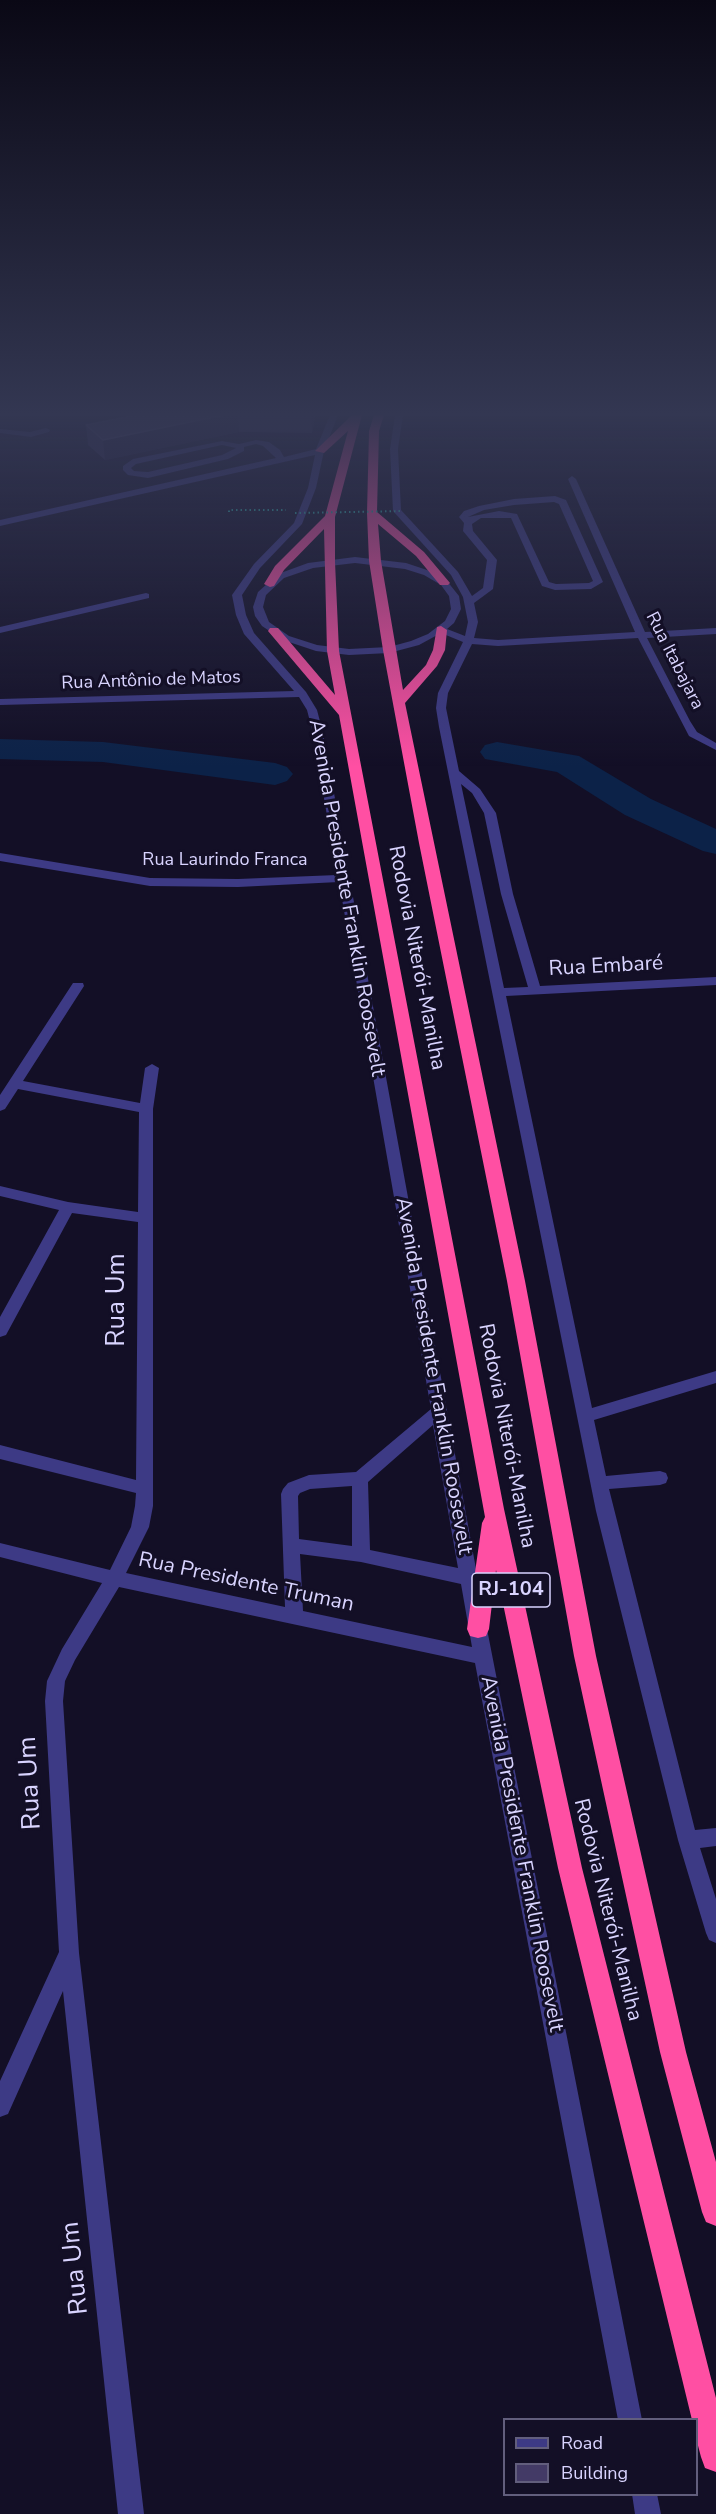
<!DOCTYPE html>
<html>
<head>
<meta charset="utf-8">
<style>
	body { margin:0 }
	#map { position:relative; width:716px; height:2514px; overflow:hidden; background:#130f26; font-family:"Nunito Sans",sans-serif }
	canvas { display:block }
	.legend { position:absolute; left:503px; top:2418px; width:195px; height:78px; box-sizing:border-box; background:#130f26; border:2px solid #625e7d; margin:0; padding:8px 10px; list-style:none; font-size:18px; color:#d9d4ff }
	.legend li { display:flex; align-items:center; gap:12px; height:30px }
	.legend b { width:30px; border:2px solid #625e7d }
</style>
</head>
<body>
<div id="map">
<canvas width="716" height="2514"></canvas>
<ul class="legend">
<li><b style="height:8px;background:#3d3a85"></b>Road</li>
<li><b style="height:16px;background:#433a66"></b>Building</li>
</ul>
</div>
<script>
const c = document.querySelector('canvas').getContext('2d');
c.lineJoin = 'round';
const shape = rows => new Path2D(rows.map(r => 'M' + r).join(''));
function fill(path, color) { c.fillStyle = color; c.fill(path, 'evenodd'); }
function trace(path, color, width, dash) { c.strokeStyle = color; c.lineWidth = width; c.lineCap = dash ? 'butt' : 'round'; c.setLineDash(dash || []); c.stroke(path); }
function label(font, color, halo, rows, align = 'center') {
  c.font = font + ' "Nunito Sans",sans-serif'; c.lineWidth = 6; c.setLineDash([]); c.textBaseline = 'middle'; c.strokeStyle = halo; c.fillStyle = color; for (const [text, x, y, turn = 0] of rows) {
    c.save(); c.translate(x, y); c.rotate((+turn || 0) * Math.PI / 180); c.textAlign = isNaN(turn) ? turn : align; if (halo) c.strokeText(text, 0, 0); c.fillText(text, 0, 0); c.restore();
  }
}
const river = shape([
	[0,739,103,742,275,763,287,767,293,774,287,781,275,785,103,762,0,759,0,739],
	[497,742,579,756,651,799,716,829,716,854,703,851,625,815,557,772,485,759,480,752,485,745,497,742]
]);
const path = shape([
	[229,512,229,510,286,510]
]);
const minor = shape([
	[330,415,338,415,324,451,316,488,302,524,260,568,242,595,246,615,254,633,306,692,317,710,323,733,487,1629,642,2420,618,2420,475,1663,119,1587,75,1660,65,1681,63,1701,79,1953,144,2514,118,2514,63,1991,8,2114,0,2117,0,2081,59,1952,45,1701,47,1681,62,1649,102,1583,0,1557,0,1543,110,1570,131,1527,135,1506,136,1493,0,1459,0,1445,136,1480,138,1222,72,1213,6,1335,0,1337,0,1317,59,1210,0,1196,0,1186,68,1202,138,1212,139,1112,18,1089,5,1109,0,1111,0,1095,73,983,83,983,84,986,23,1081,140,1103,145,1068,152,1064,159,1068,153,1109,153,1506,149,1527,126,1573,285,1607,281,1494,283,1489,288,1483,309,1475,356,1472,431,1409,339,882,238,887,150,886,0,861,0,853,150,878,238,879,337,875,313,733,307,710,299,697,0,705,0,699,294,691,244,634,236,615,232,595,254,564,294,523,308,488,315,455,0,526,0,520,276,458,263,446,256,444,244,447,244,451,228,459,148,478,128,475,123,470,123,466,133,459,222,441,239,444,256,440,269,442,280,450,284,457,316,449,330,415],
	[222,445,236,448,222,455,148,472,134,471,131,468,136,464,222,445],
	[433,1425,458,1568,370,1550,368,1482,433,1425],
	[352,1486,352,1546,299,1539,298,1496,300,1493,310,1489,352,1486],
	[300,1554,361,1562,461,1584,472,1647,303,1611,300,1554],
	[395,415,403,415,398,449,401,510,458,572,472,596,483,588,487,560,463,531,464,523,459,517,464,511,479,506,514,499,555,496,566,500,603,582,591,589,555,590,542,586,511,518,481,518,472,524,473,531,497,560,493,589,474,603,478,622,474,638,498,640,635,632,568,479,572,476,576,479,645,632,716,628,716,634,647,638,690,721,697,732,716,743,716,750,689,736,638,638,498,646,472,644,448,693,446,708,459,771,480,789,496,813,513,894,540,986,716,977,716,985,506,996,592,1408,716,1371,716,1383,594,1420,606,1476,660,1471,666,1473,668,1478,666,1483,660,1485,609,1489,695,1830,716,1828,716,1846,700,1848,716,1899,716,1943,709,1940,706,1933,678,1840,596,1511,439,727,436,708,438,693,463,642,441,633,419,645,389,653,349,655,316,651,283,640,262,626,255,616,253,607,258,592,278,574,308,563,355,557,406,563,430,571,447,581,459,596,461,609,454,623,447,629,465,636,468,622,463,597,451,575,393,511,390,449,395,415],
	[554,502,559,504,593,581,589,583,556,584,549,582,517,514,499,511,468,517,484,510,514,505,554,502],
	[355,563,405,569,424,575,441,585,449,596,451,609,445,621,428,634,411,641,389,647,349,649,317,645,289,636,269,622,263,607,266,595,284,578,313,568,355,563],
	[461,784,472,793,484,813,501,894,528,987,504,988,461,784],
	[46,428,50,430,49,432,31,437,0,433,0,429,30,432,46,428],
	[146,593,149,594,149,598,0,633,0,627,146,593],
	[632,2494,657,2494,661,2514,635,2514,632,2494]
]);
const highway = shape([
	[352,415,362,415,335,517,335,562,339,651,504,1509,582,1868,716,2398,716,2472,705,2468,701,2457,696,2438,696,2420,692,2420,558,1868,496,1570,489,1629,486,1636,478,1638,470,1636,467,1629,482,1523,485,1517,339,715,268,631,270,628,278,628,335,695,327,651,324,529,284,570,274,586,270,587,264,584,275,566,325,516,348,431,324,453,315,451,352,415],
	[374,415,384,415,379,431,377,512,424,552,450,583,448,585,440,585,416,556,378,524,381,561,403,690,426,665,433,650,437,627,441,626,447,630,445,650,437,666,405,703,525,1281,596,1656,686,2052,716,2162,716,2226,706,2222,702,2212,660,2052,574,1656,507,1281,419,843,383,650,369,561,367,513,369,431,374,415]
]);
const pathBridge = shape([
	[295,513,403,511]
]);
const wall = shape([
	[136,415,315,415,315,418,312,433,239,432,105,460,88,445,86,425]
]);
const shadedWall = shape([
	[224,415,238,415,239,432,105,460,103,440],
	[311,415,315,415,312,433]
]);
const building = shape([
	[136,415,224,415,103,440,86,425,136,415]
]);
const farStreetnames = [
	["Rua Itabajara",674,661,63],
	["Rua Antônio de Matos",151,681,-2],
	["Rua Laurindo Franca",225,861]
];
const shields = [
	[511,1590,78]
];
const shieldNames = [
	["RJ-104",511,1590]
];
const streetNames = [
	["Avenida Presidente Franklin Roosevelt",346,898,80],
	["Rodovia Niterói-Manilha",416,958,79],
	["Rua Embaré",606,967,-3],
	["Avenida Presidente Franklin Roosevelt",433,1376,80],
	["Rodovia Niterói-Manilha",506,1436,79],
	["Rua Presidente Truman",246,1583,12],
	["Avenida Presidente Franklin Roosevelt",521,1854,79],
	["Rodovia Niterói-Manilha",607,1910,76]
];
const nearStreetnames = [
	["Rua Um",118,1300,-90],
	["Rua Um",31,1783,-93],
	["Rua Um",76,2268,-96]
];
fill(river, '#0c2248');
trace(path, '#2fb8b0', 2, [1.5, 3]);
fill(minor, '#3d3a85');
fill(highway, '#ff4fa3');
trace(pathBridge, '#2fb8b0', 2, [1.5, 3]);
fill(wall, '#312854');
fill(shadedWall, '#1d163a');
fill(building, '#433a66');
trace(building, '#5a527e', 1.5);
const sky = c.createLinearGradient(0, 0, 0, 767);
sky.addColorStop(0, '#0a0815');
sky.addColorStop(0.54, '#333752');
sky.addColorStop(1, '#33375200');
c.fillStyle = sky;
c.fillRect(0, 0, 716, 767);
label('18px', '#d9d4ff', '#130f26', farStreetnames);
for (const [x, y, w] of shields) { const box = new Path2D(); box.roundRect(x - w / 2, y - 17, w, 34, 4.5); c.fillStyle = '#130f26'; c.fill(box); trace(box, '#d9d4ff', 1.5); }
label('bold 20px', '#d9d4ff', null, shieldNames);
label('21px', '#d9d4ff', '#130f26', streetNames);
label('26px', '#d9d4ff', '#130f26', nearStreetnames);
</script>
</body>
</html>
